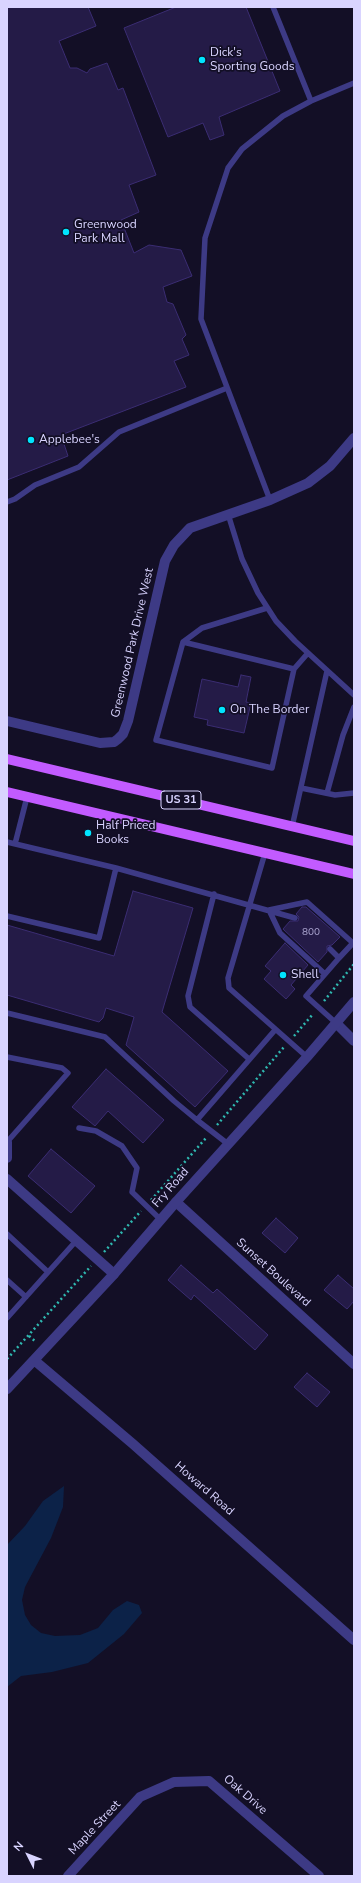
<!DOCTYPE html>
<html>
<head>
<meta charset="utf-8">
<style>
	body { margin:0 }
	#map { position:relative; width:361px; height:1883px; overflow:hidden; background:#130f26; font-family:"Nunito Sans",sans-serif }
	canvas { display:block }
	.frame { position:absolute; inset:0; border:8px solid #d9d4ff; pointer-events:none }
	.north { position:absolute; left:8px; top:1835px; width:40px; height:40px; -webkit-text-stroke:3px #130f26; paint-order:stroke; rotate:312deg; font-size:11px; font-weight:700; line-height:16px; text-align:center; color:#d9d4ff }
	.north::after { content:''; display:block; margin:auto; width:14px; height:18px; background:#d9d4ff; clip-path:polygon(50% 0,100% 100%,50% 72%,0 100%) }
</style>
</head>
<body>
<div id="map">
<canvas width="361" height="1883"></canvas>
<div class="frame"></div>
<div class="north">N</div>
</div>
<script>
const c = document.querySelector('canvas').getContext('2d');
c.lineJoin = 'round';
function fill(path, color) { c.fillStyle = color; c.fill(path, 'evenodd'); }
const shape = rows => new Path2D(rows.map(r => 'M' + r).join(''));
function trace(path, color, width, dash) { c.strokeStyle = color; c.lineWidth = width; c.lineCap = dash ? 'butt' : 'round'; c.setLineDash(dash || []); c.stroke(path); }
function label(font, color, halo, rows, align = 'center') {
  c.font = font + ' "Nunito Sans",sans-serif'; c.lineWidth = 3.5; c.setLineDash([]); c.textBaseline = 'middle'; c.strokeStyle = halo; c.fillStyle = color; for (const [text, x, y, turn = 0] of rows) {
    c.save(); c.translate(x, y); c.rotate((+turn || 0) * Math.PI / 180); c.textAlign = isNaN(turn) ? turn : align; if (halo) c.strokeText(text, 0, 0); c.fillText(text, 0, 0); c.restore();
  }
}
const water = shape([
	[64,1486,63,1507,51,1538,25,1587,22,1600,25,1615,31,1625,41,1633,55,1636,80,1635,98,1628,113,1610,127,1601,139,1605,142,1613,124,1634,88,1663,52,1672,21,1676,7,1687,7,1545,25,1526,43,1501]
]);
const building = shape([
	[7,7,88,7,96,26,59,41,70,68,77,68,87,73,90,69,107,63,118,90,123,88,156,175,129,185,139,212,121,220,134,253,149,245,181,250,192,276,163,287,167,302,173,304,186,335,182,339,189,355,174,361,186,387,61,435,68,456,7,480,7,7],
	[176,7,246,7,280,91,219,117,224,135,210,140,203,123,168,137,124,28,176,7],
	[241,675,251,677,246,702,251,703,244,733,207,725,208,720,194,717,202,679,238,687,241,675],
	[133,891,193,908,162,1012,228,1071,195,1107,126,1045,134,1017,106,1008,103,1018,99,1022,7,995,7,925,114,956,133,891],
	[302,907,306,907,340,937,332,945,327,946,327,952,318,962,283,929,290,921,298,921,299,917,296,914,302,907],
	[285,943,308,965,291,985,295,989,286,999,264,979,271,971,265,966,285,943],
	[106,1069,164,1120,143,1143,108,1111,95,1126,72,1107,106,1069],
	[51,1149,95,1186,71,1213,28,1176,51,1149],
	[276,1218,298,1238,285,1253,262,1233,276,1218],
	[181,1265,213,1293,217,1289,268,1335,255,1350,194,1295,191,1300,168,1280,181,1265],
	[338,1275,354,1289,354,1301,347,1309,324,1290,338,1275],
	[307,1373,330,1392,317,1407,294,1387,307,1373]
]);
const path = shape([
	[324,1001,354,964],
	[294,1036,313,1014],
	[217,1125,284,1047],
	[151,1200,206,1138],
	[104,1252,141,1211],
	[29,1336,36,1342],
	[7,1359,91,1266]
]);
const service = shape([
	[273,7,311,101],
	[270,500,201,319,205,238,228,168,242,149,283,116,311,101,354,83],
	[7,502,15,499,35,485,79,467,119,432,227,388],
	[228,514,242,559,258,593,276,621,295,641,354,695],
	[267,608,202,628,183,642,156,740,272,768,294,669,308,653],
	[183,642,294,669],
	[301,788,335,795,354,793],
	[327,793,343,735,354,707],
	[292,827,327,671],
	[7,842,116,868,295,918],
	[15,844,27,797],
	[265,853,228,978,229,988,307,1057],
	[214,894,188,996,190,1007,249,1059],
	[7,916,99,938,116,868],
	[330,949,339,958,306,996,336,1023],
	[325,974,280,933,269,910,307,902,353,943,339,958],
	[7,1013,105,1037,174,1101,197,1120],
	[7,1057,62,1068,68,1073,7,1142],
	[79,1128,96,1131,122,1146,137,1168,132,1192,161,1220],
	[228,1144,197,1120,275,1030],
	[7,1234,48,1272],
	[7,1280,26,1297],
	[7,1318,76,1241]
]);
const minor = shape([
	[7,721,100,743,114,742,118,739,123,734,128,721,165,561,174,545,190,528,270,500,308,483,330,466,354,438],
	[336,1023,354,1041],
	[7,1142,7,1158],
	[7,1179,114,1274],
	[176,1202,354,1364],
	[68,1876,140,1797,174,1782,209,1781,319,1876]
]);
const tertiary = shape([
	[34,1360,133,1444,354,1640],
	[7,1389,114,1274,176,1202,307,1057,354,1002]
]);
const primary = shape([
	[7,759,354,841],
	[7,792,354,874]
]);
const markers = [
	[202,60,4,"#00e5ff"],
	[66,232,4,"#00e5ff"],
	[31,440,4,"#00e5ff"],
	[222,710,4,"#00e5ff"],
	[88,833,4,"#00e5ff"],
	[283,975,4,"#00e5ff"]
];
const numberNames = [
	["800",311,933]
];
const shields = [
	[181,800,40]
];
const shieldNames = [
	["US 31",181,800]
];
const poiNames = [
	["Dick's",210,53],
	["Sporting Goods",210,67],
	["Greenwood",74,225],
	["Park Mall",74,239],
	["Applebee's",39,440],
	["On The Border",230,710],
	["Half Priced",96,826],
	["Books",96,840],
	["Shell",291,975]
];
const streetNames = [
	["Greenwood Park Drive West",133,643,-77],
	["Fry Road",171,1188,-49],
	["Sunset Boulevard",273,1273,42],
	["Howard Road",204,1489,41],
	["Oak Drive",245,1795,41],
	["Maple Street",95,1828,-47]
];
fill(water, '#0c2248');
fill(building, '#241b47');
trace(building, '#3b2d73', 1);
trace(path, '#2fb8b0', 2.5, [2, 3]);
trace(service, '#3d3a85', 5.5);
trace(minor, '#3d3a85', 10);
trace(tertiary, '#3d3a85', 10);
trace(primary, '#c25bff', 10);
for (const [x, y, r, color] of markers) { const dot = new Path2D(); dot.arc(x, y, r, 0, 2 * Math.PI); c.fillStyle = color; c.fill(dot); trace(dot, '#130f26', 1.5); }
label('10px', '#aca6d1', null, numberNames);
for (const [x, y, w] of shields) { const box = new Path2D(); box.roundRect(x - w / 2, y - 9, w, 18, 3); c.fillStyle = '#130f26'; c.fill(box); trace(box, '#d9d4ff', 1); }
label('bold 11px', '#d9d4ff', null, shieldNames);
label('12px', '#d9d4ff', '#130f26', poiNames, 'left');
label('12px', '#d9d4ff', '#130f26', streetNames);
</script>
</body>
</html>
